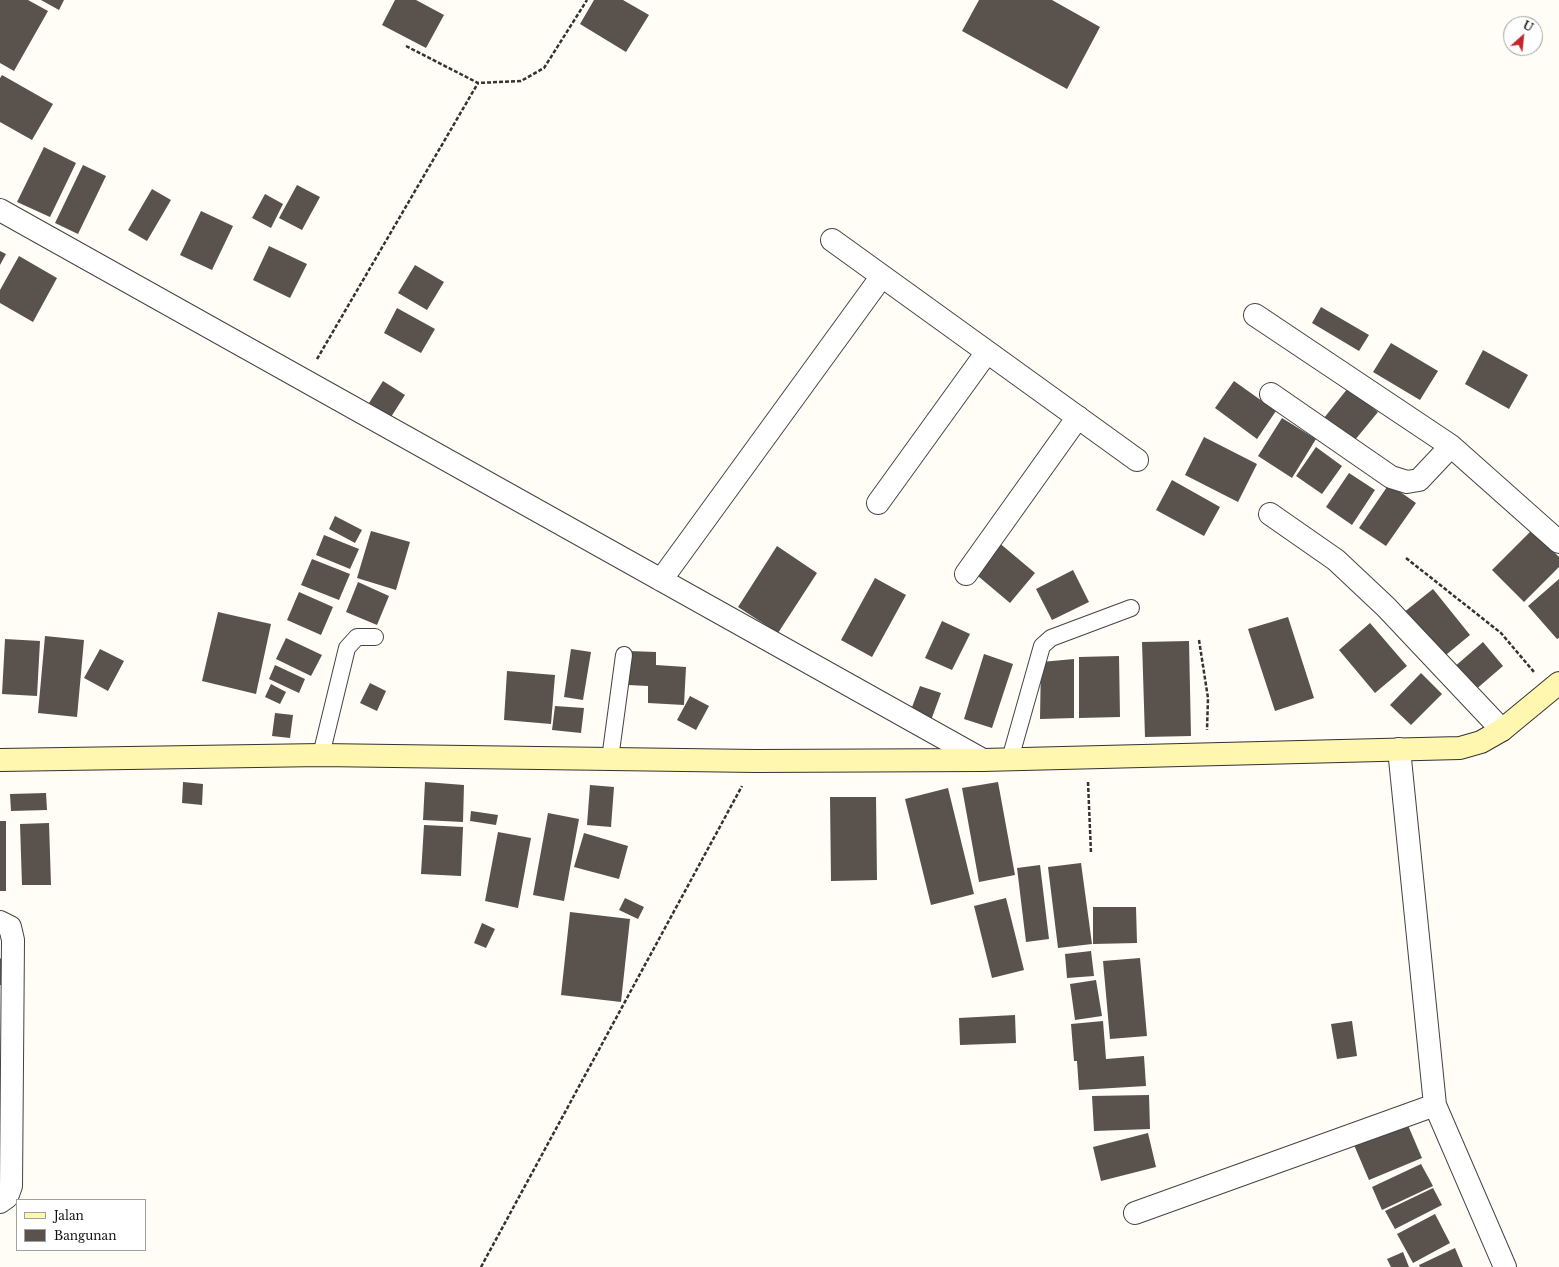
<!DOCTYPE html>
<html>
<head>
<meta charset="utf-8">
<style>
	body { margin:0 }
	#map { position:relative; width:1559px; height:1267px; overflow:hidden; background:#fffdf5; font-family:"Libre Baskerville",serif }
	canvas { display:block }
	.legend { position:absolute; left:16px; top:1199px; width:130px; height:52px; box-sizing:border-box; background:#fff; border:1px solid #a0a0a0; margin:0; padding:5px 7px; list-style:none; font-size:12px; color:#111 }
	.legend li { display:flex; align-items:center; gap:8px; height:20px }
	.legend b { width:20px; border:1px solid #a0a0a0 }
	.north { position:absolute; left:1503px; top:16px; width:40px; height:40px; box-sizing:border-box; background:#fff; border:1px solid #a0a0a0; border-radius:50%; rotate:27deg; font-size:11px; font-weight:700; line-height:16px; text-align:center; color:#111 }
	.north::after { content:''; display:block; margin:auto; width:14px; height:18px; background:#c4262e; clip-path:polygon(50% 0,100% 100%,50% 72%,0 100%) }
</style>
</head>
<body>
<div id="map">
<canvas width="1559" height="1267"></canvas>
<ul class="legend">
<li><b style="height:5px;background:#fff6b0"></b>Jalan</li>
<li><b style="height:11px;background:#5a524d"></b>Bangunan</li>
</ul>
<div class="north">U</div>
</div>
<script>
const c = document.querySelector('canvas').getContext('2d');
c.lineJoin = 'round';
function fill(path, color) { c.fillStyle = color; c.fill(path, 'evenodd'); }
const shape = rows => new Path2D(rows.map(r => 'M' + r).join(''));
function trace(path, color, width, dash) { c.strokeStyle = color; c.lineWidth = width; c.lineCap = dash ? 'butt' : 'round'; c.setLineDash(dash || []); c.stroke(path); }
const building = shape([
	[0,0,28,0,48,11,14,71,0,63],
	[41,0,64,0,59,10],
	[395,0,416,0,444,15,426,48,382,25],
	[594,0,623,0,649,15,626,52,580,24],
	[979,0,1052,0,1100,27,1067,89,962,31],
	[2,75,53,104,32,140,0,122,0,78],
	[44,147,76,163,50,217,17,202],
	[83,165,106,176,78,234,55,223],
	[297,185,320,197,302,230,279,218],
	[152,189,171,200,147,241,128,230],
	[265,194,283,204,271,228,252,218],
	[201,211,233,226,212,270,180,255],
	[269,246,307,264,290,298,253,280],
	[0,251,6,254,0,265],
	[19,256,57,278,33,322,0,303,0,290],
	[415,265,444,282,427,310,398,293],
	[1321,307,1369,335,1359,351,1312,323],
	[397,308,435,329,421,353,384,333],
	[1391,343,1438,371,1420,400,1373,372],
	[1483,350,1528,375,1509,409,1465,384],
	[383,381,405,395,391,417,369,403],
	[1234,381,1276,411,1257,439,1215,408],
	[1348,388,1378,412,1350,446,1320,423],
	[1282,418,1316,439,1292,478,1258,456],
	[1204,437,1257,464,1238,502,1185,475],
	[1316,447,1342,466,1322,494,1296,476],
	[1349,473,1375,490,1352,525,1326,507],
	[1172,480,1220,507,1204,536,1156,510],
	[1389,484,1416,503,1386,546,1359,528],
	[335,516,362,530,355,543,329,529],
	[1532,530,1559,557,1559,567,1524,602,1492,570],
	[371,531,410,542,396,590,357,578],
	[324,535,359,549,350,569,316,555],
	[997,541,1035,573,1010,603,972,571],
	[777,546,817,573,778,633,738,607],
	[312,559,350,574,339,600,301,585],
	[1073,570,1089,602,1052,620,1036,589],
	[875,578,906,595,872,657,841,640],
	[1559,579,1559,638,1557,639,1528,606],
	[358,582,389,596,377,625,346,612],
	[1433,589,1470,635,1441,659,1403,613],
	[299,592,333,607,321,635,287,620],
	[218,612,271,624,256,694,202,681],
	[1288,617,1314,698,1275,711,1248,629],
	[942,621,970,634,952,670,925,658],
	[1370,623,1407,666,1375,693,1339,650],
	[45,636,84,640,77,717,38,713],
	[286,638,322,655,311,676,276,659],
	[5,639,40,641,37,696,2,694],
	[1189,641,1191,736,1145,737,1142,642],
	[1483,642,1503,666,1474,691,1453,668],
	[100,649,124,661,108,691,84,678],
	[571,649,591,652,583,700,564,697],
	[629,651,656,652,656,665,686,667,684,705,648,703,648,686,628,685],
	[984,654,1013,664,992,728,964,719],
	[1119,656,1120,717,1079,718,1079,657],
	[1074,659,1074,718,1040,719,1041,662],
	[275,665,305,679,299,693,269,679],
	[507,671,555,675,551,724,504,720],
	[1421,673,1442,694,1411,725,1390,705],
	[370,683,386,691,377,711,360,703],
	[271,684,286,692,280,704,265,697],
	[920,686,941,693,930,723,909,715],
	[690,696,709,706,696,730,677,720],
	[555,706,584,708,581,733,552,730],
	[275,713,293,715,290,738,272,736],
	[183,782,203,784,202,805,182,803],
	[425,782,464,785,463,822,423,820],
	[998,782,1015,875,979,882,962,788],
	[590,785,614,787,611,827,587,825],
	[948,788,974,894,931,905,905,799],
	[46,793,47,810,11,811,10,794],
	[830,797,876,797,877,880,831,881],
	[471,811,498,815,496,825,470,821],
	[548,813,579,819,564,901,533,895],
	[0,821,6,821,6,891,0,891],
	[49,823,51,885,22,885,20,824],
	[424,825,463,827,461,876,421,874],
	[498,832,531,838,518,908,485,901],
	[584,833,628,846,619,879,574,867],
	[1081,863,1092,944,1058,948,1048,867],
	[1040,865,1049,939,1026,942,1017,868],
	[625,898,644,907,638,919,619,910],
	[1006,898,1024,970,992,978,974,906],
	[1093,907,1136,907,1137,943,1093,944],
	[570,912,630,919,621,1002,561,995],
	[482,923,495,929,486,948,474,943],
	[1091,951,1094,976,1067,978,1065,954],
	[1,958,4,985,0,985,0,959],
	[1140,958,1147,1036,1110,1039,1103,961],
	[1096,980,1102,1016,1075,1020,1070,984],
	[1015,1015,1016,1043,960,1045,959,1018],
	[1103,1021,1106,1059,1144,1056,1146,1086,1079,1090,1077,1061,1074,1061,1071,1024],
	[1352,1021,1357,1056,1337,1059,1331,1024],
	[1149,1095,1150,1129,1094,1131,1092,1096],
	[1407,1123,1422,1158,1369,1180,1354,1145],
	[1148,1133,1156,1167,1101,1181,1093,1147],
	[1421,1164,1433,1186,1382,1210,1372,1187],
	[1433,1188,1442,1205,1395,1229,1385,1211],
	[1435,1214,1450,1243,1413,1263,1397,1234],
	[1455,1248,1463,1267,1420,1267,1419,1265],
	[1403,1252,1409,1267,1391,1267,1387,1259]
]);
const path = shape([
	[406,46,478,83,521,81,544,68,587,0],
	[317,359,478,83],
	[1406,558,1501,633,1534,672],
	[1199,640,1208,698,1207,730],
	[1088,782,1091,853],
	[481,1267,742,786]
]);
const lane = shape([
	[321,755,347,648,357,637,375,637],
	[610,759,624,655],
	[1010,759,1042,646,1051,638,1131,608]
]);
const street = shape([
	[0,210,983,760],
	[832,240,1137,460],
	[1255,315,1451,446,1559,542],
	[1271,394,1391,477,1407,482,1419,480,1451,446],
	[878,503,987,352],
	[1270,514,1336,560,1386,607,1502,730],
	[966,574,1078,417],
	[661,580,882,276],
	[1399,749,1435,1105,1505,1267],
	[0,922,10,927,13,940,11,1186,7,1197,0,1202],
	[1135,1213,1435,1105]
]);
const secondary = shape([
	[0,760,321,755,756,761,983,760,1460,748,1481,742,1502,730,1559,683]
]);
fill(building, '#5a524d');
trace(lane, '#444', 18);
trace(street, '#444', 24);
trace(secondary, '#333', 24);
trace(path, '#333', 2.5, [4, 2]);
trace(lane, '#fff', 16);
trace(street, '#fff', 22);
trace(secondary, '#fff6b0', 22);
</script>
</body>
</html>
